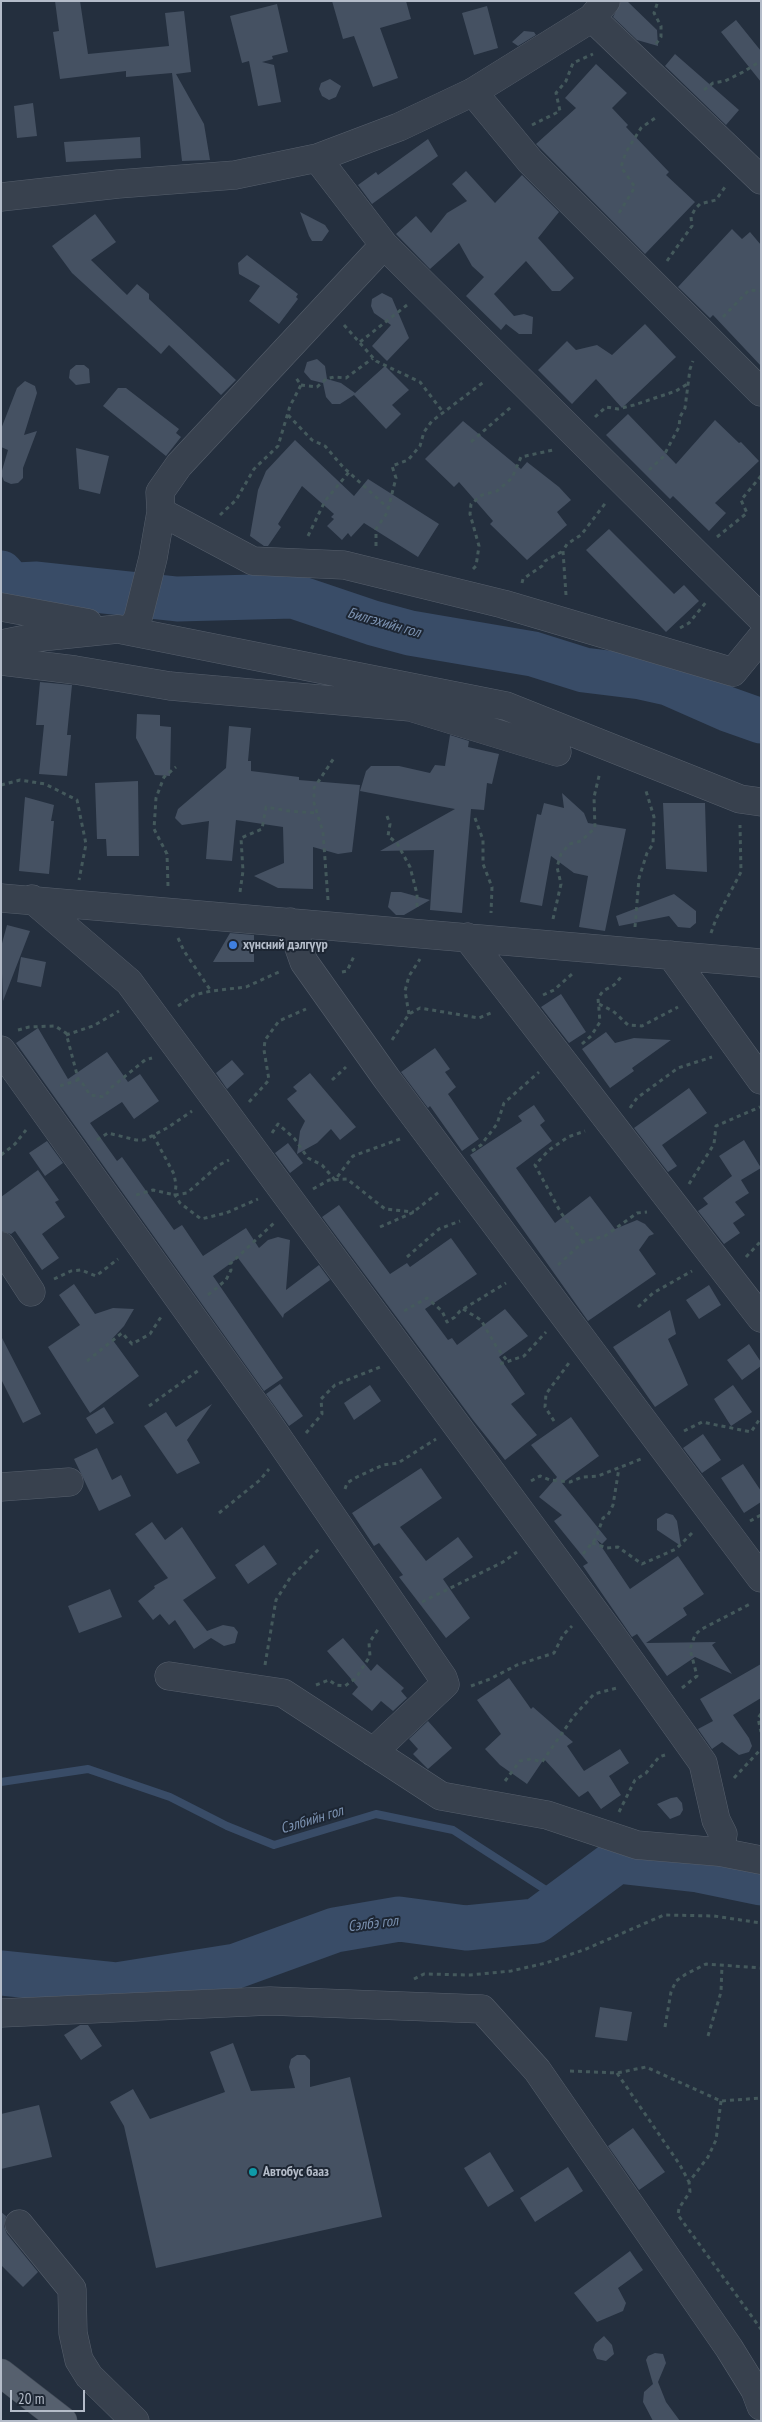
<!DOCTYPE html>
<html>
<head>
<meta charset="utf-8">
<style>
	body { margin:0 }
	#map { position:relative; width:762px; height:2422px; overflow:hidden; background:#242f3e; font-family:"PT Sans Narrow",sans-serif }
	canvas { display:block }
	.frame { position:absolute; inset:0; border:2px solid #b4bcc9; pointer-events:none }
	.scale { position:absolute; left:10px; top:2390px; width:75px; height:22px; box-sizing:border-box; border:2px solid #b4bcc9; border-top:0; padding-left:6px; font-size:15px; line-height:18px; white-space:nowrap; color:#b4bcc9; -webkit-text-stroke:4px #1d2633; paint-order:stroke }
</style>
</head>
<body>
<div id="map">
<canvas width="762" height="2422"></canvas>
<div class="frame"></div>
<div class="scale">20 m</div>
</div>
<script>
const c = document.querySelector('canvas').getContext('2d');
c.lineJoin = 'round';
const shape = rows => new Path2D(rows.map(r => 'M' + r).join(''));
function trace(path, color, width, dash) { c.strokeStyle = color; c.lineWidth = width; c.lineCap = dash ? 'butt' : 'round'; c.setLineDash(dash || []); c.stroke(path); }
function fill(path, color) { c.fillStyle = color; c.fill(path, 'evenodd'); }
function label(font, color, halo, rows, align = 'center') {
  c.font = font + ' "PT Sans Narrow",sans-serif'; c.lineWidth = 4; c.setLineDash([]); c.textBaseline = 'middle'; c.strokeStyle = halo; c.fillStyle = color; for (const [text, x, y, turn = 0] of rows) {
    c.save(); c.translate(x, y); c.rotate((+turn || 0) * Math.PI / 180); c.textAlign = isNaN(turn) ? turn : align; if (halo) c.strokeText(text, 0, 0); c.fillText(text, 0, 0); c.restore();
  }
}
const stream = shape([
	[1,1782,88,1769,170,1797,227,1826,274,1845,376,1814,453,1830,563,1901]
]);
const river = shape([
	[1,573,8,581,16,585,37,584,177,599,293,596,373,623,410,633,533,654,584,670,641,677,668,683,727,709,761,721],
	[1,1973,116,1985,236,1966,335,1930,399,1919,466,1928,536,1921,617,1861,698,1870,761,1883]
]);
const building = shape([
	[55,1,80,1,88,54,169,46,165,13,184,11,191,72,176,74,204,124,210,160,182,161,172,73,126,77,126,71,60,79,53,32,59,31],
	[332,1,406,1,411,19,380,28,398,78,373,87,354,36,343,39],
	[621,1,627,1,657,30,658,46,637,40,613,17],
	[277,4,288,52,272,56,273,59,262,62,274,65,281,102,258,106,249,61,242,63,230,16],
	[487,6,498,48,474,55,462,13],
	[736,20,761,51,761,82,721,32],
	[524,31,534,32,536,35,518,46,512,42],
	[675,54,739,110,726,125,665,66],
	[596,64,627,93,612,108,628,125,626,127,669,172,666,175,695,202,645,254,536,144,576,108,565,98],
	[330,79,341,86,336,97,329,100,322,96,319,89,321,83],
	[33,103,37,136,17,138,14,106],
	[140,137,141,158,66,162,64,142],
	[428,139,438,156,372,204,358,185,376,172,378,175],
	[466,171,495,203,522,175,559,212,538,238,574,278,560,291,552,291,526,261,494,294,514,316,524,314,533,317,532,334,519,334,506,324,501,330,466,296,484,277,472,266,459,243,430,269,396,234,416,216,431,233,447,213,467,201,452,184],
	[300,212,325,225,329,231,322,241,312,241,309,236],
	[95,214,116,242,91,260,127,295,137,284,149,294,149,299,236,380,221,395,169,345,161,354,72,273,52,246],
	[732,229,742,239,750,232,761,245,761,366,713,315,710,318,678,287],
	[247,255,298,294,296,297,298,299,279,324,249,301,260,286,239,274,238,263],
	[382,293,392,298,409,338,387,361,372,346,391,325,374,313,371,306,372,299],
	[645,324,676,357,622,408,596,379,572,404,538,370,567,341,576,350,597,345,612,355],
	[317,359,325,366,327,379,341,383,355,393,385,366,409,390,392,405,401,414,386,429,354,395,340,404,332,404,326,397,323,383,311,380,304,372,307,362],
	[76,365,84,365,89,369,90,383,76,385,69,378,70,370],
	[25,381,35,386,37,393,24,435,37,431,23,468,23,478,18,483,11,484,4,481,1,474,8,450,1,447,1,429,17,388],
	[118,388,126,388,179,429,176,433,181,437,166,456,103,406],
	[628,414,676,464,715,420,739,443,741,442,759,461,715,503,726,513,709,531,673,496,670,499,606,435],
	[463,421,521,469,527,462,559,487,571,500,557,512,567,525,527,560,490,524,493,521,459,482,454,487,425,459],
	[295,440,354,496,368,479,439,524,418,557,364,523,351,537,348,533,342,540,327,526,334,519,331,517,334,514,302,486,278,524,281,527,268,546,264,546,250,536,258,490,266,471],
	[76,448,109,456,100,494,79,489],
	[609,529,674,594,684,585,699,601,666,632,586,550],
	[40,682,72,685,67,735,71,735,67,776,39,774,44,725,36,725],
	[137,714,160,715,160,726,171,727,170,776,155,775,136,738],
	[229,726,251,728,248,761,251,761,251,771,299,777,299,780,360,785,352,852,338,854,313,847,313,889,278,888,254,876,284,863,283,827,236,820,232,861,206,859,209,821,182,825,175,818,178,809,226,768],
	[450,735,469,741,468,747,499,754,492,784,487,783,484,810,471,809,462,913,430,910,434,850,380,851,455,809,360,791,366,771,371,766,399,766,430,773,435,765,445,766],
	[138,781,139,856,107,856,106,839,97,839,95,783],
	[562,793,584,813,588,823,626,829,605,931,579,927,588,876,574,873,551,856,542,906,520,902,537,814,541,815,544,803,564,808],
	[25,797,54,805,51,821,54,821,49,874,19,871],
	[663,803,705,803,707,872,666,869],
	[391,892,401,892,430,900,404,915,396,915,388,907],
	[674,894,696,911,696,923,690,928,678,927,669,916,619,926,616,916],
	[7,925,30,931,3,1001,1,947],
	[230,933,254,935,254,962,213,962],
	[21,957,46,962,41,987,17,982],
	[561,994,586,1032,569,1043,541,1007],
	[38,1028,68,1079,107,1052,128,1082,140,1074,159,1101,134,1119,122,1102,90,1123,117,1161,122,1157,174,1230,182,1225,203,1256,246,1228,259,1248,268,1240,278,1237,290,1240,286,1290,319,1265,330,1280,284,1314,283,1318,238,1258,213,1276,283,1378,264,1391,16,1043],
	[606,1032,615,1043,634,1038,671,1040,632,1068,634,1071,610,1088,582,1049],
	[435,1048,450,1069,445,1072,456,1087,448,1094,479,1139,462,1151,430,1106,428,1108,401,1072],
	[232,1060,244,1074,227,1089,216,1073],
	[310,1073,356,1127,340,1140,331,1129,317,1143,297,1154,300,1131,305,1121,287,1099,297,1091,293,1087],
	[689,1088,707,1113,662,1145,677,1166,668,1172,634,1128],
	[534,1105,545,1121,540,1125,552,1141,516,1168,555,1223,590,1196,615,1229,637,1220,645,1224,654,1234,649,1236,639,1250,656,1274,588,1321,470,1155,522,1121,518,1116],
	[744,1140,761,1168,741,1180,749,1193,735,1202,745,1215,733,1223,740,1233,724,1244,698,1211,708,1204,703,1198,732,1176,719,1156],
	[47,1141,63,1163,45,1176,29,1153],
	[288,1143,303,1163,290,1173,275,1153],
	[38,1170,59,1200,55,1202,65,1217,42,1234,59,1258,42,1270,15,1231,11,1234,1,1231,1,1197],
	[339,1205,390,1274,407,1263,410,1267,451,1238,477,1274,425,1309,448,1340,452,1338,457,1345,505,1309,528,1336,499,1357,525,1394,511,1404,537,1435,505,1460,473,1420,322,1217],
	[74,1284,95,1314,113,1308,134,1309,124,1326,112,1339,139,1376,90,1413,48,1347,80,1325,59,1295],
	[709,1285,721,1305,699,1319,686,1300],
	[670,1310,676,1334,668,1339,688,1385,655,1407,613,1347],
	[1,1336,41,1414,23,1423,1,1379],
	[749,1344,761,1362,761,1366,742,1380,727,1360],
	[280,1384,303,1416,289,1426,266,1394],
	[370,1385,381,1401,354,1420,344,1403],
	[733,1385,752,1412,731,1426,714,1399],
	[212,1404,187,1440,200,1463,177,1474,144,1426,166,1412,176,1427],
	[104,1407,114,1423,96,1434,86,1418],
	[571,1417,599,1456,562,1483,607,1539,602,1544,597,1540,630,1589,678,1556,704,1594,683,1608,687,1615,646,1643,716,1642,712,1645,732,1674,695,1657,667,1676,637,1634,632,1637,583,1566,588,1563,554,1521,562,1515,539,1497,557,1477,531,1445],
	[703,1434,721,1460,702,1473,683,1448],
	[97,1448,112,1480,121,1475,131,1496,99,1511,74,1459],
	[743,1464,761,1491,761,1502,744,1513,721,1478],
	[421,1468,442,1498,400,1527,426,1561,458,1537,473,1557,443,1579,470,1618,446,1638,399,1577,403,1575,379,1543,374,1546,352,1513],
	[666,1513,673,1515,677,1521,681,1546,657,1530,657,1519],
	[152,1522,165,1540,182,1527,216,1578,183,1600,207,1631,223,1625,234,1627,238,1632,235,1643,224,1646,211,1638,194,1649,175,1620,169,1625,160,1614,153,1620,138,1601,155,1588,154,1586,168,1578,135,1534],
	[264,1545,277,1564,248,1584,235,1565],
	[110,1589,122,1617,79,1633,68,1606],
	[343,1638,371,1671,377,1664,404,1688,401,1691,407,1698,393,1711,381,1701,372,1711,352,1694,358,1687,327,1651],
	[761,1664,761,1698,733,1715,749,1738,752,1746,749,1752,739,1755,722,1742,712,1749,698,1729,713,1721,700,1699],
	[509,1678,531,1709,533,1707,573,1742,567,1746,584,1771,620,1749,629,1763,609,1776,621,1795,601,1809,588,1791,579,1797,544,1759,527,1784,500,1765,485,1749,501,1734,477,1700],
	[428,1721,452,1748,428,1769,413,1754,418,1749,409,1739],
	[677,1797,682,1803,683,1810,680,1815,670,1819,657,1804,671,1798],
	[600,2007,632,2012,627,2041,595,2037],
	[80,2025,88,2025,102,2046,81,2060,64,2035],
	[233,2043,251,2091,295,2088,289,2067,291,2059,297,2055,305,2055,310,2060,310,2087,350,2077,382,2217,156,2268,124,2126,110,2102,133,2089,150,2119,225,2092,210,2052],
	[39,2105,52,2157,1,2169,1,2114],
	[633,2128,665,2172,639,2190,608,2146],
	[490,2152,514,2191,488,2207,464,2168],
	[568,2167,583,2191,535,2222,520,2198],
	[1,2212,6,2216,4,2226,7,2234,38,2272,23,2287,1,2265],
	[630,2251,643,2270,618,2288,626,2303,623,2311,597,2322,574,2293],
	[604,2336,612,2345,614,2354,606,2361,597,2359,593,2350,595,2344],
	[655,2353,663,2354,666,2363,658,2382,666,2402,680,2421,653,2421,643,2402,644,2392,653,2384,646,2360,648,2356]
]);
const path = shape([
	[656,44,661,37,661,26,654,13,658,1],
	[704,90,713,83,725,81,743,72,761,61],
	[532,125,560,111,556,93,566,81,573,63,593,54],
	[619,213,635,187,621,167,626,152,641,128,658,116],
	[667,261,692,226,691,217,695,209,700,204,716,200,727,184],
	[723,317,749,290,761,291],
	[344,325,376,361,420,382,443,412],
	[360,342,407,305],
	[301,385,317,387,326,379,334,377,346,378,373,358],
	[288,415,312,440,325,446,343,467,388,508],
	[595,417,606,407,618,409,634,405,676,391,689,383],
	[471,442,511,407],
	[649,470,663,457,679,427,680,417,685,408,690,369,693,361],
	[220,515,236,500,254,469,278,446,290,406,301,385,296,378],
	[308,536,325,501,349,472],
	[717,537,747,513,741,500,761,476],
	[376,546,376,529,387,513,396,478,392,466,408,460,420,446,424,432,432,421,485,381],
	[473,569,476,566,479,546,470,514,471,504,482,495,497,491,512,478,521,457,553,450],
	[522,583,523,579,542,566,545,561,563,551],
	[566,595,563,551,567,544,581,535,607,501],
	[680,628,689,623,707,601],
	[1,785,20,780,45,784,77,800,86,844,79,880],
	[387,816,390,824,388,836,397,843,410,867,417,894,417,908],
	[475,818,483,840,483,864,492,887,491,913],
	[168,886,167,854,154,829,156,798,164,777,176,767],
	[240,892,243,871,241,838,262,829,266,807,289,811,316,813],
	[328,900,323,832,314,803,314,788,334,758],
	[553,919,561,884,557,867,561,854,569,844,581,841,595,828,594,797,600,772],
	[635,927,639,878,647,853,653,844,654,817,646,791],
	[711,933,716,919,741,872,740,825],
	[178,938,184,951,211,991],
	[342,972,347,971,355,954],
	[543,995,554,990,572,974],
	[599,1004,613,1011,628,1025,642,1026,678,1007],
	[178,1006,194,995,211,991,246,987,281,971],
	[409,1014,405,991,409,976,420,959],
	[18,1030,29,1027,55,1026,66,1033,79,1082],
	[66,1035,93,1026,119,1011],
	[392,1040,409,1014,420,1008,479,1018,493,1012],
	[582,1044,591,1036,600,1022,598,998,603,991,614,985,621,977],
	[332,1080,346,1067],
	[60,1086,78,1080,83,1084,90,1095,104,1097,112,1087,145,1060,152,1058],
	[249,1102,269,1080,264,1050,265,1040,279,1021,306,1009],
	[630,1108,637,1098,678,1068,712,1057],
	[272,1133,278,1124,294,1138,308,1158,322,1165,335,1180,353,1156,400,1139],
	[153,1135,174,1174,176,1185,175,1195,180,1203,201,1219,226,1213,258,1199],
	[97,1140,108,1133,136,1140,144,1140,167,1128,192,1111],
	[472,1151,481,1145,497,1124,504,1103,539,1072],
	[1,1155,15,1144,26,1130],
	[689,1184,714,1144,716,1126,760,1107],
	[313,1189,329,1180,347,1179,385,1209,414,1212],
	[136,1195,153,1190,175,1195,187,1193,219,1165,229,1160],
	[380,1227,412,1213,439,1192],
	[583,1242,561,1213,535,1165,549,1150,568,1137,585,1131],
	[407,1257,439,1229,460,1221],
	[746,1257,761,1241],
	[558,1265,583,1242,605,1236,637,1213,647,1212],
	[54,1279,71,1271,81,1270,96,1276,118,1259],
	[208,1295,226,1280,231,1270,230,1264,274,1223],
	[638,1307,653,1293,692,1271],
	[463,1309,481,1320,496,1346,508,1362],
	[404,1311,427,1298,442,1311,447,1322,455,1317,460,1311,506,1283],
	[87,1361,122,1333,132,1344,150,1334,161,1317],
	[500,1364,524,1356,546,1332],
	[149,1406,199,1370],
	[554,1421,545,1407,546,1394,569,1363],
	[684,1431,702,1422,751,1432,761,1417],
	[306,1433,322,1414,321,1399,335,1385,380,1367],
	[531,1481,540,1476,550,1480,570,1482,582,1477,598,1476,641,1459],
	[345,1489,347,1483,357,1477,383,1465,398,1463,436,1439],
	[219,1513,260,1480,269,1469],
	[750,1521,761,1515],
	[592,1543,607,1548,618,1547,642,1564,676,1549,693,1532],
	[583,1554,596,1538,603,1518,608,1515,613,1505,619,1468],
	[422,1602,503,1562,517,1552],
	[265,1665,276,1600,290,1578,321,1547],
	[316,1685,329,1680,336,1685,345,1686,356,1678,370,1656,369,1643,379,1628],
	[471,1686,490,1679,517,1665,554,1653,563,1635,572,1626],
	[682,1688,697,1676,690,1649,695,1635,700,1630,752,1603],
	[761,1714,758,1718,761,1732],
	[734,1778,761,1749],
	[505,1781,520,1761,531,1759,542,1762,574,1716,594,1694,617,1688],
	[619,1812,635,1780,646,1773,659,1757,665,1755],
	[414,1979,424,1974,470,1975,511,1971,546,1963,586,1949,664,1915,714,1916,761,1923],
	[665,2027,671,1992,676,1981,686,1974,706,1964,761,1968],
	[708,2036,721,1992,722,1965],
	[570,2071,617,2073,646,2067,721,2101,761,2098],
	[617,2073,680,2165,689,2182],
	[721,2101,716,2140,708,2157,689,2182,690,2192,679,2208,678,2215,761,2329]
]);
const minor = shape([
	[592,18,761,180],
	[473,92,530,161,761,392],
	[317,158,384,245,761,618],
	[1,197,118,184,235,175,317,158,399,127,473,92,592,18,606,1],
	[384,245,179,465,160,492,161,512,253,561,344,565,503,604,733,672,761,638],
	[1,607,88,623],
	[131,631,138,618,153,558,161,512],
	[1,644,31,638,118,629,506,706,740,799,761,802],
	[1,661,75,670,170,686,410,707,557,752],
	[1,898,761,963],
	[32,899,129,982,611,1634,703,1763,716,1820,723,1834,720,1852],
	[290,922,304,962,387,1079,761,1578],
	[467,937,761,1318],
	[671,955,761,1080],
	[1,1050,263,1416,443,1678,445,1684,373,1752],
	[1,1246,31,1292],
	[1,1487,69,1482],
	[169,1676,283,1693,441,1796,547,1815,637,1845,720,1852,761,1860],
	[1,2013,270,2001,482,2009,537,2070,729,2348,755,2390,761,2406],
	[19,2224,72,2289,73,2333,79,2360,89,2376,135,2421]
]);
const major = shape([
	[1,2373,63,2421]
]);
const markers = [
	[233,945,5,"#3f7fe0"],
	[253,2172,5,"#0f9aa8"]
];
const poiNames = [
	["хүнсний дэлгүүр",243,945],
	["Автобус бааз",263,2172]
];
const waterNames = [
	["Билгэхийн гол",384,623,16],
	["Сэлбийн гол",312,1820,-17],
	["Сэлбэ гол",373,1924,-7]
];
trace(stream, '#394c67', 8);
trace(river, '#394c67', 45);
fill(building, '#455162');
trace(minor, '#565f6c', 29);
trace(major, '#414a57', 29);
trace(path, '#44595c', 3, [4, 4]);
trace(minor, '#38414e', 28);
trace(major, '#56606e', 28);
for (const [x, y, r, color] of markers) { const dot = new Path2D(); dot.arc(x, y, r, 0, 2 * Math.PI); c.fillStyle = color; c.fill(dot); trace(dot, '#1d2633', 2); }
label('bold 14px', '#b4bcc9', '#1d2633', poiNames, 'left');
label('italic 15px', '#7c92b1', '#1d2633', waterNames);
</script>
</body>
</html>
